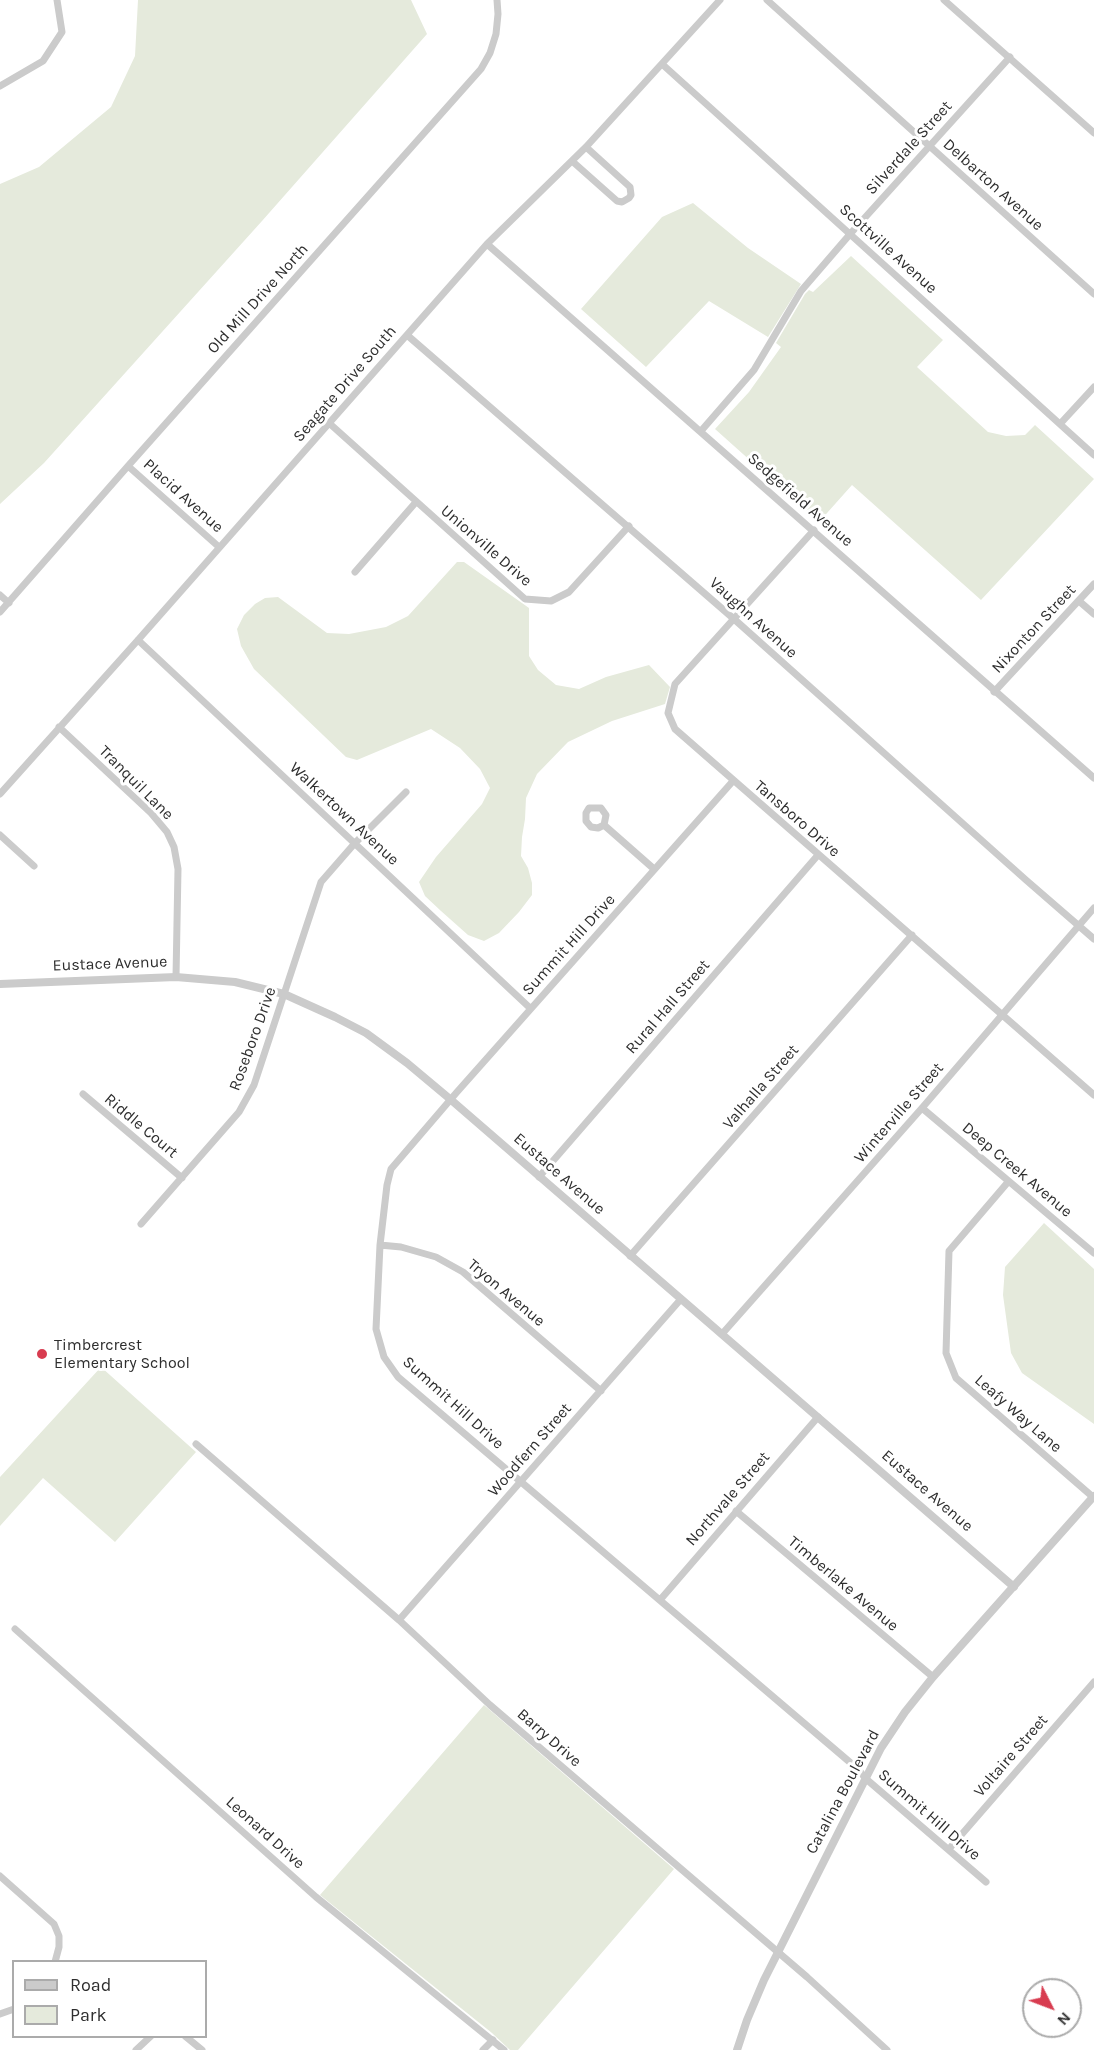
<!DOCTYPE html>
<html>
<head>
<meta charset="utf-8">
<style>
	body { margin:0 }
	#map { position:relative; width:1094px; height:2050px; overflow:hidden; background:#fff; font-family:Karla,sans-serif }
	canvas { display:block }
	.legend { position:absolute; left:12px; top:1960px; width:195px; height:78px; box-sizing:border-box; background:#fff; border:2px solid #ababab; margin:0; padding:8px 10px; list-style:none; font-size:18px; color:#2e2e2e }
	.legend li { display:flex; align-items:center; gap:12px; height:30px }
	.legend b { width:30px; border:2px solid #ababab }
	.north { position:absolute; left:1022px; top:1978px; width:60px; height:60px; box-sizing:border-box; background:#fff; border:2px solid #ababab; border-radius:50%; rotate:132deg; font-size:16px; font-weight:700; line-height:24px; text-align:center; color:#2e2e2e }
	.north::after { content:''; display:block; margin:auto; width:21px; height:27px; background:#d83c50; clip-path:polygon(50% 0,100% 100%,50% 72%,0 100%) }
</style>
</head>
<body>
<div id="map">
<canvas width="1094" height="2050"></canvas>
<ul class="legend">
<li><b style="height:8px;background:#cbcbcb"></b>Road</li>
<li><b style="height:16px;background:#e5eadc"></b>Park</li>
</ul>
<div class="north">N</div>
</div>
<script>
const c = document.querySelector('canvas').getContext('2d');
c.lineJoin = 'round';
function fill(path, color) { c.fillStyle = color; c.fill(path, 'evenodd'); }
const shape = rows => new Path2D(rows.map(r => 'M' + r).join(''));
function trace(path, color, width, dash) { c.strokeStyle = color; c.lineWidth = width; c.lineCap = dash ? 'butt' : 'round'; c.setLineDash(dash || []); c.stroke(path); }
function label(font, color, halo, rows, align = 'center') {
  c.font = font + ' Karla,sans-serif'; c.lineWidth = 6; c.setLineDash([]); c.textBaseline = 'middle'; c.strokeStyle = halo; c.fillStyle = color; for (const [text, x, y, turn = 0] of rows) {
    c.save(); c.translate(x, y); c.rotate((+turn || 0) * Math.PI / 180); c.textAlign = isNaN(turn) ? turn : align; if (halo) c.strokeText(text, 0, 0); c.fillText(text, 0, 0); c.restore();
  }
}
const green = shape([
	[138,0,411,0,427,34,262,221,44,463,0,504,0,184,39,167,111,107,135,56],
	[693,203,748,248,801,284,768,337,709,301,646,367,581,309,662,217],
	[851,256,943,340,917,367,988,432,1006,436,1025,435,1035,425,1094,479,981,600,852,485,819,522,715,429,749,392,781,347,776,343,805,294,809,290,813,292],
	[457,562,464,562,529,608,529,656,538,670,556,685,579,689,606,677,649,665,670,687,665,704,612,721,568,742,537,774,526,798,525,819,522,837,521,856,528,868,532,883,532,895,519,912,499,933,484,941,468,935,441,911,425,896,419,882,436,857,482,804,490,788,480,769,460,748,431,729,357,760,346,757,254,669,241,646,237,629,244,615,255,604,265,598,278,597,327,633,349,634,386,627,408,616],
	[1044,1223,1094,1269,1094,1424,1022,1373,1011,1353,1003,1295,1005,1267],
	[101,1367,196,1452,115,1542,43,1478,0,1526,0,1477],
	[484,1705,674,1869,518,2050,510,2050,492,2033,320,1895]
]);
const minor = shape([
	[767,0,1094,294],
	[944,0,1094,133],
	[662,64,1094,455],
	[0,86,43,61,62,32,57,0],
	[572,161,617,201,622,202,629,198,631,195,630,187,586,147],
	[487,244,1094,778],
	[407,335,734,619,1026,880,1094,939],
	[329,423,525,599,551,601,569,592,629,526],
	[1060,424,1094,387],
	[701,431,754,370,801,291,851,233,1010,57],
	[128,466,219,547],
	[814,530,675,684,668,713,675,729,1094,1095],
	[355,572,416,502],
	[0,595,9,603],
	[1079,601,1094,614],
	[0,612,128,466,481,69,490,53,496,34,498,14,497,0],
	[138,640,530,1008],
	[994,692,1094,584],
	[59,727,151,813,167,832,174,847,178,869,176,977],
	[733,781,457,1092,391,1169,387,1185,380,1245,376,1329,384,1357,398,1377,859,1770,865,1778,986,1882],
	[0,794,138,640,487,244,586,147,720,0],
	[604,825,598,828,591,827,586,821,586,813,589,808,601,808,606,815,604,825,654,869],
	[0,835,34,866],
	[83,1094,182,1178],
	[922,1108,1094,1253],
	[539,1177,818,855],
	[1008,1182,949,1251,946,1353,956,1378,1093,1497],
	[141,1224,239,1112,254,1085,321,882,355,843,406,792],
	[380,1245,401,1247,436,1257,463,1272,601,1391],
	[630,1256,912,935],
	[722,1334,922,1108,1094,908],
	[196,1444,399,1620,490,1705,807,1977,887,2050],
	[736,1511,933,1677],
	[660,1600,818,1417],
	[399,1620,681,1299],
	[15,1629,316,1897,504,2050],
	[949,1849,1094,1682],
	[0,1876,54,1924,59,1936,59,1947,55,1962],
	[0,2014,14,2009],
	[185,2036,202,2050],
	[136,2050,151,2036],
	[483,2050,493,2040]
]);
const tertiary = shape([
	[0,984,176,977,235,982,284,994,335,1017,366,1033,407,1063,450,1099,1014,1587],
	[737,2050,747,2020,764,1980,881,1748,905,1712,933,1677,1094,1496]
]);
const markers = [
	[42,1354,6,"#d83c50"]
];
const streetNames = [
	["Silverdale Street",909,148,-48],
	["Delbarton Avenue",993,185,42],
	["Scottville Avenue",888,249,42],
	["Old Mill Drive North",258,299,-48],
	["Seagate Drive South",345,384,-49],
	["Placid Avenue",183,496,42],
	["Sedgefield Avenue",800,500,41],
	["Unionville Drive",486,546,41],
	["Vaughn Avenue",753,618,42],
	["Nixonton Street",1034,629,-47],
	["Tranquil Lane",136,783,45],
	["Walkertown Avenue",344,814,43],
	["Tansboro Drive",797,819,41],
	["Summit Hill Drive",569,945,-48],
	["Eustace Avenue",110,964,-2],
	["Rural Hall Street",668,1007,-49],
	["Roseboro Drive",253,1039,-70],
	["Valhalla Street",761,1087,-49],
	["Winterville Street",899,1113,-49],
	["Riddle Court",141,1126,40],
	["Deep Creek Avenue",1017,1170,40],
	["Eustace Avenue",559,1174,41],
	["Tryon Avenue",506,1293,40],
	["Summit Hill Drive",453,1403,42],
	["Leafy Way Lane",1018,1414,41],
	["Woodfern Street",530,1450,-49],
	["Eustace Avenue",927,1491,41],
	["Northvale Street",728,1499,-49],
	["Timberlake Avenue",843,1584,40],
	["Barry Drive",549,1738,41],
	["Voltaire Street",1011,1756,-49],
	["Catalina Boulevard",843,1792,-62],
	["Summit Hill Drive",929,1815,41],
	["Leonard Drive",265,1833,42]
];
const poiNames = [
	["Timbercrest",54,1345],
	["Elementary School",54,1363]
];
fill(green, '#e5eadc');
trace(minor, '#cbcbcb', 7);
trace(tertiary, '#cbcbcb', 8);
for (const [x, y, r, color] of markers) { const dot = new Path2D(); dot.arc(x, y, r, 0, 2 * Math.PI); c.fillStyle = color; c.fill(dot); trace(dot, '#fff', 2); }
label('16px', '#2e2e2e', '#fff', streetNames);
label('16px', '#2e2e2e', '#fff', poiNames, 'left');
</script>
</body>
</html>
